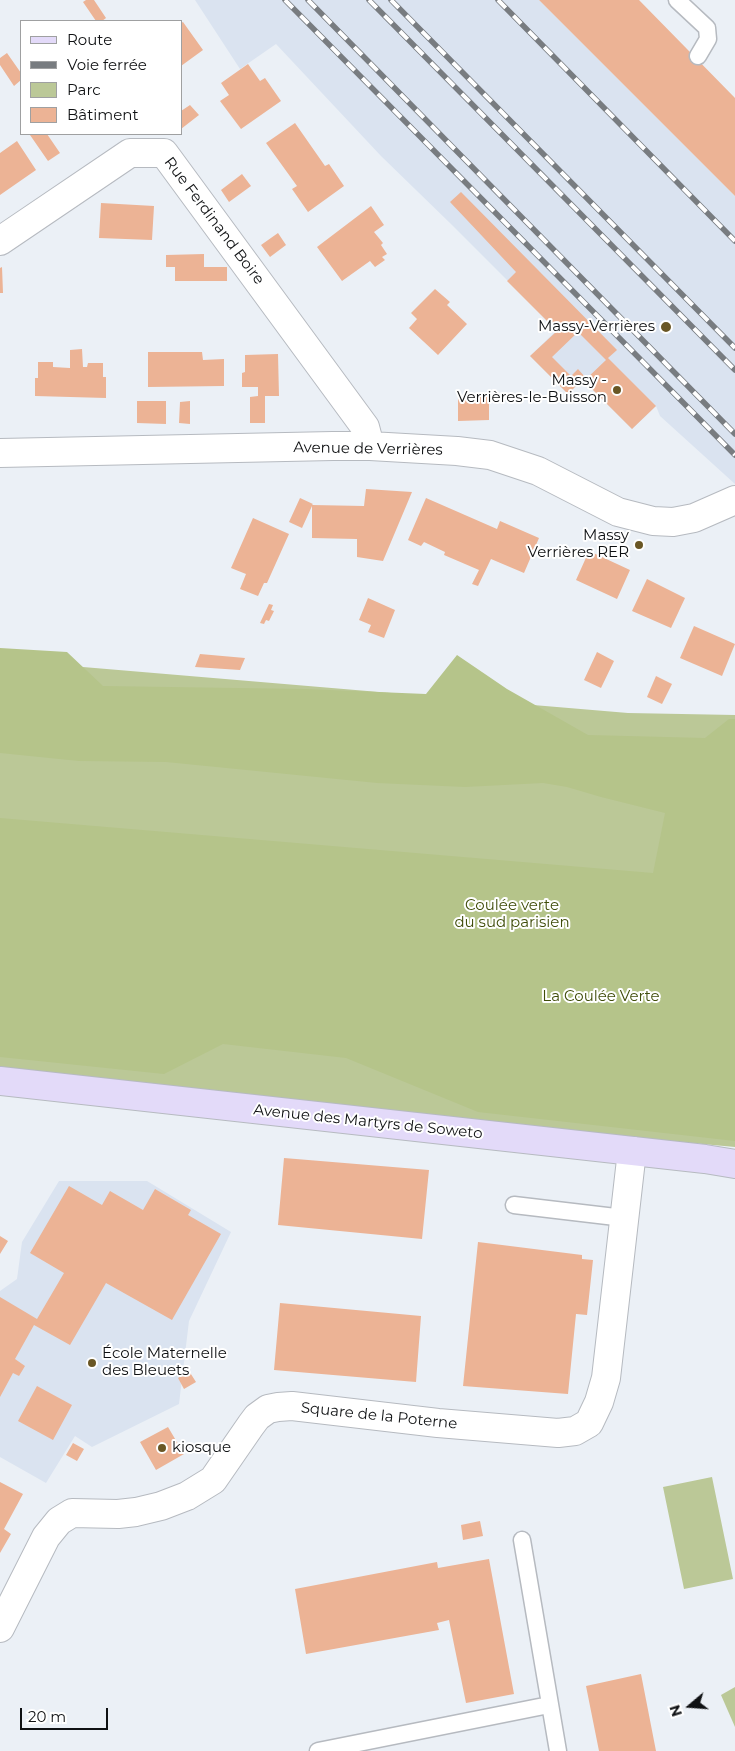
<!DOCTYPE html>
<html>
<head>
<meta charset="utf-8">
<style>
	body { margin:0 }
	#map { position:relative; width:735px; height:1751px; overflow:hidden; background:#ebf0f6; font-family:Montserrat,sans-serif }
	canvas { display:block }
	.legend { position:absolute; left:20px; top:20px; width:162px; height:115px; box-sizing:border-box; background:#fff; border:1px solid #9fa0a1; margin:0; padding:6px 9px; list-style:none; font-size:15px; color:#0f1113 }
	.legend li { display:flex; align-items:center; gap:10px; height:25px }
	.legend b { width:25px; border:1px solid #9fa0a1 }
	.north { position:absolute; left:665px; top:1681px; width:50px; height:50px; -webkit-text-stroke:4px #fff; paint-order:stroke; rotate:252deg; font-size:14px; font-weight:700; line-height:20px; text-align:center; color:#0f1113 }
	.north::after { content:''; display:block; margin:auto; width:18px; height:22px; background:#0f1113; clip-path:polygon(50% 0,100% 100%,50% 72%,0 100%) }
	.scale { position:absolute; left:20px; top:1708px; width:88px; height:22px; box-sizing:border-box; border:2px solid #0f1113; border-top:0; padding-left:6px; font-size:15px; line-height:18px; white-space:nowrap; color:#0f1113; -webkit-text-stroke:4px #fff; paint-order:stroke }
</style>
</head>
<body>
<div id="map">
<canvas width="735" height="1751"></canvas>
<ul class="legend">
<li><b style="height:6px;background:#e3daf9"></b>Route</li>
<li><b style="height:6px;background:#787c80"></b>Voie ferrée</li>
<li><b style="height:14px;background:#bbc897"></b>Parc</li>
<li><b style="height:14px;background:#ecb395"></b>Bâtiment</li>
</ul>
<div class="north">N</div>
<div class="scale">20 m</div>
</div>
<script>
const c = document.querySelector('canvas').getContext('2d');
c.lineJoin = 'round';
function fill(path, color) { c.fillStyle = color; c.fill(path, 'evenodd'); }
const shape = rows => new Path2D(rows.map(r => 'M' + r).join(''));
function trace(path, color, width, dash) { c.strokeStyle = color; c.lineWidth = width; c.lineCap = dash ? 'butt' : 'round'; c.setLineDash(dash || []); c.stroke(path); }
function label(font, color, halo, rows, align = 'center') {
  c.font = font + ' Montserrat,sans-serif'; c.lineWidth = 4; c.setLineDash([]); c.textBaseline = 'middle'; c.strokeStyle = halo; c.fillStyle = color; for (const [text, x, y, turn = 0] of rows) {
    c.save(); c.translate(x, y); c.rotate((+turn || 0) * Math.PI / 180); c.textAlign = isNaN(turn) ? turn : align; if (halo) c.strokeText(text, 0, 0); c.fillText(text, 0, 0); c.restore();
  }
}
const built = shape([
	[195,0,539,0,735,196,735,484,660,416,656,406,632,429,584,381,585,378,568,394,530,356,557,330,452,225,381,156,276,44,240,69],
	[59,1181,147,1181,231,1232,189,1321,179,1404,92,1447,75,1436,46,1483,0,1457,0,1291,17,1279,22,1242]
]);
const green = shape([
	[0,660,628,713,735,715,735,1147,560,1131,0,1070],
	[712,1477,733,1579,684,1589,663,1487],
	[735,1687,735,1727,721,1695]
]);
const forest = shape([
	[0,648,67,652,103,686,305,689,426,694,457,655,507,689,588,735,705,738,729,719,735,719,735,1141,478,1112,346,1058,223,1044,164,1074,0,1057,0,818,653,873,665,813,601,797,567,787,543,783,465,787,377,783,166,762,79,761,0,753]
]);
const building = shape([
	[86,0,94,0,106,18,102,21,96,21,83,2],
	[539,0,639,0,735,98,735,196],
	[183,22,203,50,181,66,181,23],
	[7,53,21,73,21,80,14,86,0,65,0,58],
	[248,64,260,81,265,78,281,101,241,129,220,101,229,95,221,83],
	[190,105,199,115,181,129,181,111],
	[295,123,325,166,329,164,344,186,308,212,292,189,297,186,266,143],
	[33,134,47,134,60,153,48,161,30,135],
	[17,141,36,170,0,195,0,153],
	[242,174,251,186,229,202,221,190],
	[461,192,617,350,608,358,656,406,632,429,584,381,606,360,578,332,552,357,571,376,578,369,585,377,568,394,530,356,557,331,507,281,516,272,450,202],
	[101,203,154,206,152,240,99,238],
	[371,206,384,225,374,232,383,243,381,245,387,254,382,257,385,260,375,267,370,261,342,281,317,247],
	[278,233,286,245,270,257,261,245],
	[204,254,204,267,227,267,227,281,175,281,175,267,166,267,166,255],
	[2,267,3,293,0,293,0,268],
	[435,289,450,302,447,305,467,324,438,355,409,328,417,319,411,313],
	[82,349,83,367,87,367,88,363,103,363,103,377,106,377,106,398,35,396,35,378,38,378,38,362,53,362,53,367,70,368,70,350],
	[148,352,202,352,203,360,224,359,224,386,148,387],
	[278,354,279,396,265,396,265,423,250,423,250,397,258,396,258,387,242,387,242,373,245,372,245,355],
	[458,395,489,395,489,420,458,421],
	[137,401,166,401,166,424,137,423],
	[190,401,190,424,179,423,180,402],
	[366,489,412,492,383,561,357,557,357,539,312,538,312,506,302,528,289,522,300,498,313,504,312,505,364,506],
	[426,498,497,529,500,521,539,538,524,573,491,559,478,586,472,584,479,570,444,555,445,552,424,542,421,546,408,540],
	[253,518,289,534,267,583,264,583,258,596,240,589,246,574,231,568],
	[589,551,630,570,617,599,576,580],
	[647,579,685,598,671,628,632,611],
	[368,598,395,610,384,638,368,632,371,625,359,620],
	[269,604,273,605,271,610,274,611,269,621,266,620,264,624,260,623],
	[694,626,735,644,722,676,680,658],
	[597,652,614,661,601,688,584,680],
	[200,654,245,658,240,670,195,667],
	[656,676,672,684,662,704,647,697],
	[284,1158,429,1170,422,1239,278,1225],
	[69,1186,102,1205,110,1191,143,1210,155,1189,191,1210,188,1215,221,1234,172,1320,106,1283,70,1345,34,1325,15,1359,25,1366,19,1376,13,1373,0,1397,0,1297,37,1319,64,1273,30,1253],
	[0,1236,8,1241,0,1254],
	[478,1242,582,1255,582,1259,593,1260,587,1315,576,1314,568,1394,463,1386],
	[280,1303,421,1316,416,1382,274,1370],
	[189,1371,196,1382,184,1389,178,1378],
	[37,1386,72,1405,53,1440,18,1421],
	[168,1427,184,1454,156,1470,140,1442],
	[73,1443,84,1449,77,1461,66,1455],
	[0,1482,23,1494,4,1529,11,1534,0,1553],
	[480,1521,483,1536,463,1540,461,1525],
	[489,1559,514,1694,466,1703,449,1620,437,1623,439,1630,306,1654,295,1589,437,1562,438,1568],
	[641,1674,656,1751,599,1751,586,1686]
]);
const service = shape([
	[677,0,707,28,708,39,698,56],
	[514,1205,624,1218],
	[522,1540,558,1751],
	[318,1751,549,1705]
]);
const minor = shape([
	[0,241,130,153,164,153,365,427,370,446],
	[0,453,333,446,370,446,457,451,490,455,538,471,618,512,653,521,673,522,694,518,735,500],
	[0,1628,46,1537,59,1521,72,1513,118,1514,136,1512,161,1506,187,1496,213,1480,251,1425,257,1417,268,1409,278,1407,292,1406,438,1423,558,1433,575,1431,589,1423,599,1402,606,1378,632,1151]
]);
const secondary = shape([
	[0,1081,705,1159,735,1164]
]);
const rail = shape([
	[285,0,735,455],
	[308,0,735,434],
	[369,0,735,370],
	[391,0,735,348],
	[498,0,735,241]
]);
const markers = [
	[666,327,6,"#695624"],
	[617,390,5,"#695624"],
	[639,545,5,"#695624"],
	[92,1363,5,"#695624"],
	[162,1448,5,"#695624"]
];
const streetNames = [
	["Rue Ferdinand Boire",214,221,53],
	["Avenue de Verrières",368,449,1],
	["Avenue des Martyrs de Soweto",368,1122,6],
	["Square de la Poterne",379,1416,6]
];
const poiNames = [
	["Massy-Verrières",655,327],
	["Massy -",607,381],
	["Verrières-le-Buisson",607,398],
	["Massy",629,536],
	["Verrières RER",629,553],
	["École Maternelle",102,1354,"left"],
	["des Bleuets",102,1371,"left"],
	["kiosque",172,1448,"left"]
];
const parkNames = [
	["Coulée verte",512,906],
	["du sud parisien",512,923],
	["La Coulée Verte",601,997]
];
fill(built, '#dae3f0');
fill(green, '#bbc897');
fill(forest, '#b5c48a');
fill(building, '#ecb395');
trace(service, '#b6bac0', 19);
trace(minor, '#b6bac0', 30);
trace(secondary, '#b6bac0', 30);
trace(service, '#fff', 16);
trace(minor, '#fff', 28);
trace(secondary, '#e3daf9', 28);
trace(rail, '#787c80', 5.5);
trace(rail, '#fff', 4, [11]);
for (const [x, y, r, color] of markers) { const dot = new Path2D(); dot.arc(x, y, r, 0, 2 * Math.PI); c.fillStyle = color; c.fill(dot); trace(dot, '#fff', 2); }
label('15px', '#0f1113', '#fff', streetNames);
label('15px', '#0f1113', '#fff', poiNames, 'right');
label('15px', '#3f4c09', '#fff', parkNames);
</script>
</body>
</html>
